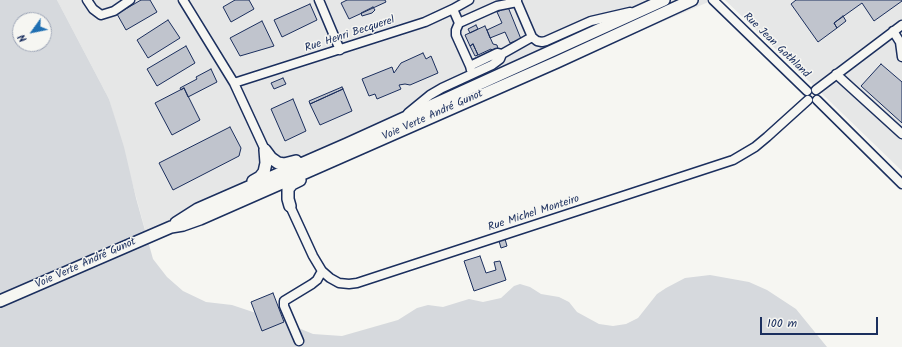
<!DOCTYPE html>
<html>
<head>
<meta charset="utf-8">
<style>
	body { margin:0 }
	#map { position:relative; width:902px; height:347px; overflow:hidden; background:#f6f6f2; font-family:Kalam,sans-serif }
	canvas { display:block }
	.north { position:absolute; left:12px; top:12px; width:40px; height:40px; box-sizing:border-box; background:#f6f6f2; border:1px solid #9ea6b7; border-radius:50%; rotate:237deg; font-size:11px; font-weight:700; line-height:16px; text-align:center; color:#1b2f5e }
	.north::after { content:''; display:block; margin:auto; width:14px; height:18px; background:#1f6fb2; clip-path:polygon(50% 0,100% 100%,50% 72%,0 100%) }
	.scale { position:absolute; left:760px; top:317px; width:118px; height:18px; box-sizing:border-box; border:2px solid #1b2f5e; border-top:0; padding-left:5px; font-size:12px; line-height:14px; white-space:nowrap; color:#1b2f5e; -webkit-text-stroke:3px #f6f6f2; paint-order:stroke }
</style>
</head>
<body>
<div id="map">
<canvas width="902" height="347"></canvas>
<div class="north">N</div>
<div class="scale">100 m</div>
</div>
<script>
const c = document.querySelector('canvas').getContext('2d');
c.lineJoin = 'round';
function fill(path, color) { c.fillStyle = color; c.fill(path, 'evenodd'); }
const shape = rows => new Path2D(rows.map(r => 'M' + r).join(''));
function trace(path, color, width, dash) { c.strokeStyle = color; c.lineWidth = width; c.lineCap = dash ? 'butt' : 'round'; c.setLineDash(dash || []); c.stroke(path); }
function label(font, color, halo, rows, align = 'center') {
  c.font = font + ' Kalam,sans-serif'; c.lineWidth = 3; c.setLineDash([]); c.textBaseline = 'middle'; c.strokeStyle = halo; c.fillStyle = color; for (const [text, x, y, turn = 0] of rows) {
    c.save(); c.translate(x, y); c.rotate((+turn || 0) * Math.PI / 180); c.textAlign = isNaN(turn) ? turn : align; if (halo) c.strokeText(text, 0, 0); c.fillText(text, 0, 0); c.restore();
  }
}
const built = shape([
	[57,0,713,0,149,244,109,99],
	[725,0,902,0,902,171]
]);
const green = shape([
	[0,0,57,0,109,99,124,147,136,198,153,259,167,277,183,291,206,302,232,305,256,313,262,330,284,322,313,334,342,336,398,320,417,308,428,305,443,307,469,299,483,302,501,298,514,286,520,284,530,287,541,294,559,297,569,302,577,312,599,324,613,326,626,324,638,318,657,294,666,288,685,278,710,275,749,282,767,290,796,309,827,347,0,347],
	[20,20,44,20,44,44,20,44]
]);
const building = shape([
	[141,0,150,0,157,12,126,30,117,14,141,0],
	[235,0,249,0,254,9,231,22,223,7,235,0],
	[347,0,385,0,386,2,349,19,341,3,347,0],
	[796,0,902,0,902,1,874,21,862,3,834,23,837,28,818,42,791,4,796,0],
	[310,4,317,20,282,37,274,20,310,4],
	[373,7,375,10,372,13,362,16,361,13,373,7],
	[508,7,521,39,510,43,505,32,490,38,487,30,502,23,497,12,508,7],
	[843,16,846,21,837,28,834,23,843,16],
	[168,20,180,38,148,58,137,40,168,20],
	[262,21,274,46,240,56,230,38,262,21],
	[476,25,478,29,470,33,468,29,476,25],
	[485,26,493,44,497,45,498,49,493,51,491,49,478,55,473,44,470,46,465,35,485,26],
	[473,44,478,55,475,56,470,46,473,44],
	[186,46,195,63,157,86,147,69,186,46],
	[423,53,426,59,431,56,438,73,410,85,405,84,399,85,401,89,377,99,375,94,369,96,362,79,392,67,394,73,401,63,423,53],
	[881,64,902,82,902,123,861,86,881,64],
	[211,69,217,82,188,97,184,88,181,90,180,88,197,79,196,77,211,69],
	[283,78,286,84,274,89,271,83,283,78],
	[342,87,343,89,310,104,309,101,342,87],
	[184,88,200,120,172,135,155,103,184,88],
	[343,89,352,111,320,125,310,104,343,89],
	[293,99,306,131,285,141,271,109,293,99],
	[230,127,241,148,239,156,173,190,159,163,230,127],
	[505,239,507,246,501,248,499,241,505,239],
	[480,256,486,273,496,270,494,262,500,261,506,280,474,291,464,261,480,256],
	[273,293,284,322,262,331,251,302,273,293]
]);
const minor = shape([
	[87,0,93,9,101,15,114,11,130,0],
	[183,0,234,83,265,150],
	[319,0,340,50],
	[713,0,807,91],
	[517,2,532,37],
	[453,9,459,23,497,6,517,2,517,0],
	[459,23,456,30,456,35,470,66],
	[893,31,900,42,902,57],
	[471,70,470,66,497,53,502,54],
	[836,74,902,134],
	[234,83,425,22,453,9,469,0],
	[816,90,902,25],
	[817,100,902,184],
	[408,113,430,95,442,88,492,65,500,59,502,54,532,37,537,41,542,42,546,41,591,21,630,12],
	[290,206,313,256,322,271,330,278,339,283,349,284,357,283,733,160,755,147,767,137,808,100],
	[299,341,284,306,284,301,312,284,317,280,322,271]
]);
const major = shape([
	[265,150,271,158,278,163,284,164,296,161],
	[253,181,260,177,264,172,266,163,265,150],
	[290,206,288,199,288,189,292,184,300,180],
	[176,223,198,209,347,144,664,0],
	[0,301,171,227,183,225,200,219,557,62,692,0]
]);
const streetNames = [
	["Rue Henri Becquerel",350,35,-18],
	["Rue Jean Gothland",776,46,44],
	["Voie Verte André Gunot",433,116,-24],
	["Rue Michel Monteiro",534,214,-18],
	["Voie Verte André Gunot",86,264,-24]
];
fill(built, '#e6e7e7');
fill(green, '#d6d9dd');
fill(building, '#c0c4cd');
trace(building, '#1b2f5e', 1);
trace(minor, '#1b2f5e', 11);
trace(major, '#1b2f5e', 14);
trace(minor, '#f6f6f2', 8);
trace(major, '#f6f6f2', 11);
label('11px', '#1b2f5e', '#f6f6f2', streetNames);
</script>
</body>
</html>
